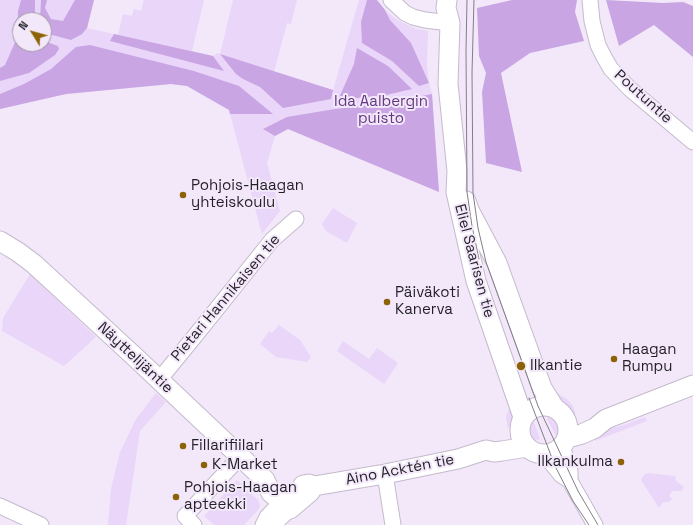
<!DOCTYPE html>
<html>
<head>
<meta charset="utf-8">
<style>
	body { margin:0 }
	#map { position:relative; width:693px; height:525px; overflow:hidden; background:#f2e8fa; font-family:"Space Grotesk",sans-serif }
	canvas { display:block }
	.north { position:absolute; left:12px; top:12px; width:40px; height:40px; box-sizing:border-box; background:#f2e8fa; border:1px solid #9f98a5; border-radius:50%; rotate:307deg; font-size:11px; font-weight:700; line-height:16px; text-align:center; color:#231f26 }
	.north::after { content:''; display:block; margin:auto; width:14px; height:18px; background:#8d6206; clip-path:polygon(50% 0,100% 100%,50% 72%,0 100%) }
</style>
</head>
<body>
<div id="map">
<canvas width="693" height="525"></canvas>
<div class="north">N</div>
</div>
<script>
const c = document.querySelector('canvas').getContext('2d');
c.lineJoin = 'round';
function fill(path, color) { c.fillStyle = color; c.fill(path, 'evenodd'); }
const shape = rows => new Path2D(rows.map(r => 'M' + r).join(''));
function trace(path, color, width, dash) { c.strokeStyle = color; c.lineWidth = width; c.lineCap = dash ? 'butt' : 'round'; c.setLineDash(dash || []); c.stroke(path); }
function label(font, color, halo, rows, align = 'center') {
  c.font = font + ' "Space Grotesk",sans-serif'; c.lineWidth = 4; c.setLineDash([]); c.textBaseline = 'middle'; c.strokeStyle = halo; c.fillStyle = color; for (const [text, x, y, turn = 0] of rows) {
    c.save(); c.translate(x, y); c.rotate((+turn || 0) * Math.PI / 180); c.textAlign = isNaN(turn) ? turn : align; if (halo) c.strokeText(text, 0, 0); c.fillText(text, 0, 0); c.restore();
  }
}
const green = shape([
	[0,0,94,0,87,28,118,35,123,14,132,16,134,9,141,11,144,0,204,0,192,51,213,56,217,53,220,54,233,0,297,0,291,24,287,23,274,72,333,90,359,0,377,0,385,10,396,19,416,29,428,31,427,65,429,83,432,94,439,192,288,129,275,136,267,163,280,211,262,234,229,110,187,86,171,84,66,94,0,109],
	[20,20,44,20,44,44,20,44],
	[333,208,357,223,347,243,326,231,322,224],
	[30,274,96,337,64,366,2,331,3,318],
	[279,325,300,340,311,357,307,362,276,357,260,344,269,331,272,333],
	[343,341,369,359,377,348,398,363,384,384,337,351],
	[553,391,567,399,573,406,576,415,555,401],
	[156,393,166,402,140,431,126,525,108,525,111,489,120,452,136,419],
	[510,406,515,415,514,421,508,429,506,417],
	[549,415,554,419,558,425,558,435,556,436,547,419],
	[645,417,647,421,595,441,595,433,624,425],
	[534,422,540,439,534,441,530,436,528,430,529,424],
	[647,473,675,476,676,481,684,487,681,491,672,491,669,496,672,499,669,502,663,502,659,508,641,480,643,476],
	[237,480,258,500,260,505,259,509,244,525,214,525,204,516]
]);
const forest = shape([
	[21,0,35,0,35,20,20,20,20,44,44,44,44,41,58,46,59,49,55,55,29,73,0,81,0,68,5,65,17,38,18,11],
	[41,0,47,0,45,8,51,19,63,21,75,0,94,0,87,28,82,34,71,40,45,33,44,20,40,20],
	[367,0,377,0,385,10,390,20,411,43,429,83,419,86,392,61,362,43,361,22],
	[512,0,577,0,575,12,584,41,530,53,501,73,522,172,486,163,482,92,486,73,479,56,477,8],
	[606,0,663,3,683,2,693,6,693,57,654,25,619,46],
	[114,34,213,56,224,71,110,41],
	[90,45,194,71,239,86,273,114,230,114,229,110,187,86,171,84,66,94,0,109,0,94,24,84,51,69,76,47],
	[357,48,388,66,412,89,386,95,338,100,354,64],
	[220,54,333,90,331,99,283,108,260,87,243,79,236,74],
	[432,94,439,192,288,129,275,136,263,129,287,117,335,109,386,103]
]);
const minor = shape([
	[391,0,405,13,413,17,425,20,450,23],
	[590,0,592,21,598,45,604,57,611,69,630,89,693,142],
	[159,380,195,336,272,240,296,219],
	[562,446,570,471,570,481],
	[544,454,561,475,570,481,595,525],
	[385,474,393,525],
	[0,506,41,525],
	[194,525,185,516,240,457],
	[263,525,267,517,290,493],
	[273,525,290,509]
]);
const major = shape([
	[447,0,446,8,450,23,448,84,457,171,456,192,476,281,523,417],
	[466,201,469,210,497,263,542,388,554,407],
	[0,241,18,252,34,264,135,357,265,480,271,493,290,509,310,492,314,486],
	'520 430a24 24 0 1 1 48 0a24 24 0 1 1-48 0Z',
	[567,438,582,434,595,428,606,419,693,385],
	[303,485,309,484,314,486,385,474,458,459,486,450,494,452,502,451,527,447]
]);
const tram = shape([
	[467,0,466,50,467,192,472,226,479,259],
	[474,0,472,73,473,193,478,228,486,262,538,406,578,491,598,525],
	[529,398,555,466,573,501,589,525]
]);
const markers = [
	[183,195,4,"#8d6206"],
	[387,302,4,"#8d6206"],
	[614,359,4,"#8d6206"],
	[521,366,5,"#8d6206"],
	[183,446,4,"#8d6206"],
	[621,462,4,"#8d6206"],
	[204,465,4,"#8d6206"],
	[176,497,4,"#8d6206"]
];
const streetNames = [
	["Poutuntie",643,97,42],
	["Eliel Saarisen tie",474,261,75],
	["Pietari Hannikaisen tie",226,298,-50],
	["Näyttelijäntie",135,358,43],
	["Aino Acktén tie",400,470,-11]
];
const parkNames = [
	["Ida Aalbergin",381,102],
	["puisto",381,119]
];
const poiNames = [
	["Pohjois-Haagan",191,186],
	["yhteiskoulu",191,203],
	["Päiväkoti",395,293],
	["Kanerva",395,310],
	["Haagan",622,350],
	["Rumpu",622,367],
	["Ilkantie",530,366],
	["Fillarifiilari",191,446],
	["Ilkankulma",613,462,"right"],
	["K-Market",212,465],
	["Pohjois-Haagan",184,488],
	["apteekki",184,505]
];
fill(green, '#e9d6f9');
fill(forest, '#c9a5e3');
trace(minor, '#c4bacc', 17);
trace(major, '#c4bacc', 21);
trace(minor, '#fff', 15);
trace(major, '#fff', 19);
trace(tram, '#847d89', 1);
for (const [x, y, r, color] of markers) { const dot = new Path2D(); dot.arc(x, y, r, 0, 2 * Math.PI); c.fillStyle = color; c.fill(dot); trace(dot, '#f2e8fa', 1.5); }
label('15px', '#231f26', '#f2e8fa', streetNames);
label('15px', '#643881', '#f2e8fa', parkNames);
label('15px', '#231f26', '#f2e8fa', poiNames, 'left');
</script>
</body>
</html>
